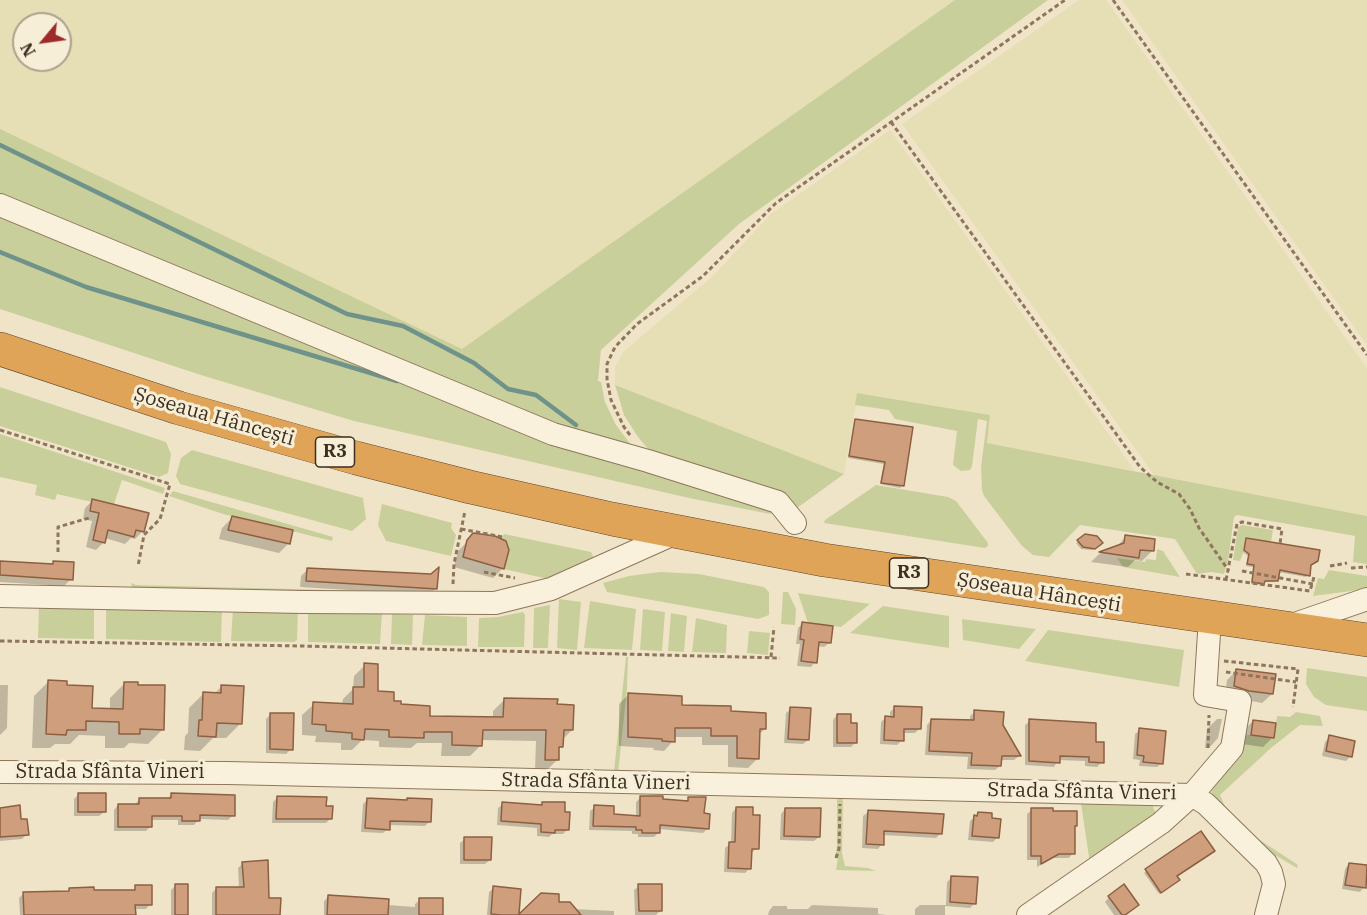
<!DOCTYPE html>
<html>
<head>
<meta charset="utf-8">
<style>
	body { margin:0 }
	#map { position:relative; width:1367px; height:915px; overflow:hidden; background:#f0e4c8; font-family:"IBM Plex Serif",serif }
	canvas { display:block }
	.north { position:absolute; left:12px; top:12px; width:60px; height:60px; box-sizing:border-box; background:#f7eed8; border:2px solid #ada18e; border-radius:50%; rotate:241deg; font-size:16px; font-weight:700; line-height:24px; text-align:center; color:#3d2e20 }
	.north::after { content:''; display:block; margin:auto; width:21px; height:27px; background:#9e2a2b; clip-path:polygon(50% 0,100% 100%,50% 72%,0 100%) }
</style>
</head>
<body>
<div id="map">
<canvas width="1367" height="915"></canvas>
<div class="north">N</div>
</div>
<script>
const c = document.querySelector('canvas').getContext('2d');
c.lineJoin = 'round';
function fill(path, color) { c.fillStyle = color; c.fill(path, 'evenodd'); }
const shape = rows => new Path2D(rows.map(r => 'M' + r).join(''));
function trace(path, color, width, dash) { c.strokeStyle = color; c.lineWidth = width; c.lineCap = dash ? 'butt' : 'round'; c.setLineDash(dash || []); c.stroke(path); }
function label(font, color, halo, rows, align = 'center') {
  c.font = font + ' "IBM Plex Serif",serif'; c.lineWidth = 6; c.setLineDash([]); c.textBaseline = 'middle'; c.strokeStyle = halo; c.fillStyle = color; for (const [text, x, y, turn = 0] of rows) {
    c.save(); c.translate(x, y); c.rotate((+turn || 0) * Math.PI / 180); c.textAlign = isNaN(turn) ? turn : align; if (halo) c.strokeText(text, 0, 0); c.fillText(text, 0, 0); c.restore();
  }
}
const farmland = shape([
	[0,0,955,0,462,350,0,129],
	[24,24,60,24,60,60,24,60],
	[1079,0,1106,0,1367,368,1367,516,1154,475,902,124],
	[1122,0,1367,0,1367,345],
	[890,130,1135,471,987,443,990,415,858,393,844,474,615,385,615,367,624,351,713,276,771,214]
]);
const green = shape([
	[955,0,1048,0,739,224,601,350,598,381,601,382,605,402,616,425,637,453,560,432,0,197,0,129,462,349],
	[0,212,775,512,770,514,689,498,354,421,204,376,0,309],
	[615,385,844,474,797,508,663,458,649,450,638,437,624,415],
	[0,387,166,442,171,454,168,473,159,477,0,426],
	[857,393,990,415,987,443,1367,516,1367,564,1353,562,1355,536,1237,515,1234,517,1228,561,1224,574,1211,572,1197,574,1175,539,1080,525,1049,557,1033,555,1022,546,984,496,982,490,981,467,987,421,978,419,972,466,970,470,961,471,953,465,957,431,895,419,889,410,855,405],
	[0,434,165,488,163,494,122,480,114,504,93,499,92,502,57,494,55,500,35,495,37,485,0,477],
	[192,450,363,498,366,519,352,531,180,484,176,476,181,458],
	[876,485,948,497,956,501,988,543,988,546,985,548,824,523,825,520],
	[173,491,333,537,332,541,223,514,169,496],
	[382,504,452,523,451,528,456,535,451,556,386,541,378,525],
	[1242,525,1273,530,1271,542,1245,548,1240,561,1233,560,1238,527],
	[504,534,591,552,593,556,592,561,548,579,504,569,509,550,502,539],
	[1157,549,1163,551,1180,577,1123,567,1117,558,1145,562,1146,559,1156,560],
	[1329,570,1367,576,1367,589,1313,596,1318,578,1324,579],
	[660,572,699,574,764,587,769,592,769,615,758,619,607,592,603,583,629,576],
	[131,583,136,585,449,593,138,590,132,587],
	[783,592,788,592,796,609,795,625,781,624],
	[798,593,870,604,841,627,808,623],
	[559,599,581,602,577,650,557,648],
	[590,601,636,609,632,650,584,648],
	[39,605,94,607,94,639,38,638],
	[550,605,548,648,533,648,534,608],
	[106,606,222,608,221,642,106,639],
	[883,606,949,616,949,648,850,633],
	[233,608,298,610,297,640,294,642,231,641],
	[643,609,665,612,662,651,640,650],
	[308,611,382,613,380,644,308,642],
	[523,612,525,615,524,647,478,647,479,618,498,617],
	[671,613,687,616,684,652,668,651],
	[392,614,413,615,412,645,391,644],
	[425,615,467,617,467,646,422,645],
	[696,618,727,625,726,653,692,652],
	[962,619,1036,629,1019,649,963,640],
	[1048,630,1184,650,1179,687,1025,661],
	[749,631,770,633,768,655,747,653],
	[626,657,628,657,627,689,618,773,614,771],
	[1307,668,1367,677,1367,711,1326,705,1314,697,1306,684],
	[1296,712,1320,716,1323,726,1300,725,1271,748,1220,795,1227,811,1237,825,1298,865,1297,868,1251,841,1211,794,1214,784,1243,734,1274,738,1277,716,1290,717],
	[837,799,843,799,842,853,845,866,868,868,876,871,836,870,838,858,835,858,837,845],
	[1081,803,1152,804,1157,817,1090,864]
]);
const shadow = shape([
	[856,421,902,486,900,488,880,484,884,464,848,458],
	[93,500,143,531,135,539,131,538,125,544,105,538,104,542,96,550,86,547,92,521,83,519,85,508],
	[232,518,289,543,279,553,219,539,222,528],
	[474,535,503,568,493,578,454,567,458,551],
	[1085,536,1101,543,1092,550,1081,549,1076,543],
	[1126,536,1152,551,1142,561,1135,560,1128,567,1091,562,1099,554,1116,548],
	[1247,540,1310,565,1308,575,1306,577,1278,572,1275,582,1263,582,1261,585,1251,584,1253,567,1246,566,1248,556,1243,552],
	[0,562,51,566,54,563,71,579,64,586,0,582],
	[308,569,435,589,429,595,300,587,301,576],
	[803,623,829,643,824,647,817,646,815,662,811,667,797,666,800,644,796,644,798,628],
	[365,665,376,693,400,706,429,717,493,718,493,711,504,700,556,706,572,730,562,740,562,746,557,751,557,760,546,771,535,770,536,741,481,740,481,745,470,756,441,756,442,743,417,743,411,748,379,747,379,741,362,740,352,750,341,750,341,743,315,742,316,736,302,735,302,715,314,704,342,705,343,699,353,689,354,676],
	[1237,670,1272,694,1262,703,1225,696,1227,680],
	[48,682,65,687,91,709,110,710,110,698,125,683,163,729,148,744,129,743,124,748,105,748,105,736,79,735,70,744,55,744,50,748,32,748,34,696],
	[0,685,8,685,7,728,0,735],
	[222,686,241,723,226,738,213,738,200,751,184,750,185,736,188,733,189,708,204,693,214,694],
	[628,695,680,707,729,713,765,729,758,735,758,758,748,768,728,767,728,745,702,745,702,737,673,737,673,741,664,751,653,750,654,748,619,746,619,704],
	[894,708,920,728,915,733,902,733,902,740,897,745,880,744,881,722,885,718,890,718,890,712],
	[791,709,808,740,803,744,784,743,786,713],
	[975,712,1002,725,1019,756,1014,760,1000,760,1000,766,995,770,967,769,968,757,925,755,927,725,931,720,970,722,970,716],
	[271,714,291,749,286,754,266,753,266,719],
	[837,715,855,743,851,747,833,747,833,720],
	[1217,719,1222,719,1218,738,1209,748,1205,748,1207,729],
	[1030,721,1094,743,1102,762,1097,767,1085,766,1085,761,1058,760,1054,767,1025,765,1025,725],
	[1253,721,1273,737,1263,747,1242,744,1243,731],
	[1140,730,1162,763,1157,767,1139,766,1140,760,1133,759,1135,734],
	[1330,737,1351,756,1346,761,1322,756,1325,742],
	[79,794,104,812,99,816,74,816,74,799],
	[172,794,233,815,228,820,199,819,194,825,178,825,178,820,151,820,151,826,146,831,114,831,114,810,118,805,134,805,139,800,166,800],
	[641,797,685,802,689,799,703,815,707,829,703,833,659,829,659,832,654,837,638,837,638,834,632,834,632,831,589,830,590,811,595,807,613,816,636,817,636,802],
	[277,798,325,807,331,818,326,823,272,823,273,802],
	[367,800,430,821,425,826,388,825,388,829,383,833,361,832,363,804],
	[543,803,568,829,563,834,552,834,549,837,537,836,537,828,497,825,498,808,503,804,540,806],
	[736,808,758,848,750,853,750,868,745,873,724,872,725,848,731,843,732,813],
	[0,809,20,821,27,834,22,839,0,841],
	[785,809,819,837,814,841,780,840,781,814],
	[1032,810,1051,813,1073,827,1073,853,1069,858,1053,858,1037,867,1037,860,1027,860,1027,814],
	[868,812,941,833,936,838,883,835,882,844,878,849,862,848,863,816],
	[978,814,998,837,993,842,968,840,970,821],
	[465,839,490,860,485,864,460,864,460,843],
	[1213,851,1176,877,1173,884,1159,894,1144,873,1149,869],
	[243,863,268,900,279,915,212,915,212,893,216,889,239,889,238,868],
	[1349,864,1367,867,1364,887,1360,892,1342,889,1345,869],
	[952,877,975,903,970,908,945,906,945,915,915,915,915,909,920,905,946,905,947,882],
	[176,885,186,915,171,915,171,890],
	[639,886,661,910,656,915,635,915,634,890],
	[136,887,150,904,146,909,134,909,134,915,20,915,19,898,24,893,67,893,70,889,92,892,131,892],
	[494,888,517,915,487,915,489,892],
	[329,896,387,905,415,907,415,904,420,900,441,915,324,915,324,901],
	[1109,897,1124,915,1114,915,1105,902],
	[557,903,574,909,614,911,614,915,520,915],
	[812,905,878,908,878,914,887,915,768,915,769,911,773,906,787,906,787,909,808,909]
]);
const stream = shape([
	[0,145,347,314,403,326,474,363,508,389,536,395,576,425],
	[0,252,86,287,397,381]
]);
const building = shape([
	[855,419,913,427,904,486,881,483,885,462,849,456,855,419],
	[92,499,149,513,144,532,136,530,134,537,108,530,105,543,93,540,99,513,90,511,92,499],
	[232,516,293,530,290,544,228,530,232,516],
	[473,533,495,536,506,541,509,550,504,569,463,557,467,540,473,533],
	[1085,534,1097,536,1103,543,1095,549,1083,547,1077,540,1085,534],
	[1125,535,1155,539,1154,551,1140,550,1139,558,1099,552,1124,543,1125,535],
	[1246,538,1320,550,1318,561,1311,565,1310,576,1280,570,1278,581,1265,581,1264,584,1252,582,1254,565,1247,564,1249,554,1244,550,1246,538],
	[0,561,53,564,53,561,74,562,73,580,0,575,0,561],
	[439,567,437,589,306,581,307,568,431,574,439,567],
	[802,622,833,626,831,643,819,642,817,663,801,661,804,640,800,639,802,622],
	[364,663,378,664,378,691,394,692,394,701,401,701,401,704,430,706,430,716,503,717,504,698,558,699,557,704,574,705,573,730,564,730,563,747,559,747,559,760,545,760,546,730,483,730,482,746,452,745,452,732,424,732,424,738,389,737,389,730,365,729,364,740,352,739,352,733,326,731,326,725,312,724,313,702,353,704,353,687,364,687,364,663],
	[1236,669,1276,674,1273,694,1249,691,1234,686,1236,669],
	[48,680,67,681,67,685,93,686,92,708,123,709,124,682,138,682,138,685,165,685,164,730,140,729,140,734,119,734,119,722,86,721,86,730,67,730,66,735,46,734,48,680],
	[221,685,244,686,242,724,217,723,216,737,198,736,199,720,202,720,203,692,221,693,221,685],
	[628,693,682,696,682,705,731,706,731,711,766,713,766,729,760,729,759,759,737,758,737,736,711,736,711,728,675,728,675,742,662,741,662,739,628,737,628,693],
	[894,706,922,707,921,729,904,729,904,741,884,740,885,716,894,717,894,706],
	[790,707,811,708,809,740,788,739,790,707],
	[974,710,1004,712,1003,725,1021,756,1002,756,1001,766,971,765,972,753,929,751,931,719,974,720,974,710],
	[270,713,294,713,293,750,270,749,270,713],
	[837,714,851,714,851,723,857,723,857,743,837,743,837,714],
	[1029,719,1096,723,1096,742,1104,742,1104,763,1089,762,1089,757,1060,756,1060,763,1029,761,1029,719],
	[1253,720,1276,723,1274,738,1251,735,1253,720],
	[1139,728,1166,731,1163,764,1143,762,1144,756,1137,755,1139,728],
	[1329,735,1355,741,1352,757,1326,751,1329,735],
	[78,793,106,793,106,812,78,812,78,793],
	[171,793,235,795,235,816,200,815,200,821,182,821,182,816,152,816,152,827,118,827,118,804,139,804,139,798,171,798,171,793],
	[277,796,327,797,326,806,333,806,332,819,276,819,277,796],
	[640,796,663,796,663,799,688,801,688,797,706,797,704,813,710,814,709,829,660,825,660,833,642,833,642,830,636,830,636,827,593,826,594,805,614,806,614,814,640,816,640,796],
	[367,798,407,800,407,798,432,799,431,822,390,821,390,830,365,828,367,798],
	[502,802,542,805,542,802,565,802,565,812,570,812,569,830,555,830,555,833,541,832,541,824,501,821,502,802],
	[20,805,21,819,27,819,29,835,0,837,0,808,20,805],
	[736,807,753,807,753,815,760,815,759,849,752,849,751,869,728,868,729,842,735,842,736,807],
	[785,808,821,808,820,837,784,836,785,808],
	[1031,808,1053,808,1053,811,1077,811,1077,826,1075,826,1075,854,1059,854,1041,864,1041,856,1031,856,1031,808],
	[868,810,944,814,942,834,884,831,884,845,866,844,868,810],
	[978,812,992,813,992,818,1001,819,999,838,972,836,974,815,977,816,978,812],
	[1201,831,1215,851,1177,876,1180,880,1161,893,1145,869,1201,831],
	[464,837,492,837,491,860,464,860,464,837],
	[268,860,269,898,281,898,280,915,216,915,216,887,244,887,242,862,268,860],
	[1349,863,1367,865,1366,888,1345,885,1349,863],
	[951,876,978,877,976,904,950,902,951,876],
	[175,884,188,884,188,915,175,915,175,884],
	[638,884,662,884,662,911,639,911,638,884],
	[1124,884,1139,905,1125,915,1122,915,1108,896,1124,884],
	[135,885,152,885,152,905,135,905,136,915,24,915,23,892,69,891,69,888,94,887,94,890,135,890,135,885],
	[493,886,521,889,519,914,541,893,559,894,559,902,570,902,581,915,501,915,491,914,493,886],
	[328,895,389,899,388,915,327,915,328,895],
	[419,898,443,898,443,915,419,915,419,898]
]);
const path = shape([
	[1113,0,1367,355],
	[891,122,1140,467,1157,482,1179,494,1190,509,1199,528,1229,571],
	[0,430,170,484,160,519,144,535,138,566],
	[630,435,624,427,611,400,607,379,607,364,615,347,637,324,703,276,776,203,1065,0],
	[461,529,503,537],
	[58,552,58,527,89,518],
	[1330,566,1347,563],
	[1351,568,1367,567],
	[1242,571,1313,584],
	[484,572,515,578],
	[1186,574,1310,591,1314,577],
	[1226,580,1237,524,1242,522,1282,529,1280,544],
	[453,584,454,564,465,511],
	[0,641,301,646,780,658],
	[771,657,774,627],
	[1224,661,1298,669,1293,707],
	[1226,672,1296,682],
	[1208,748,1209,715],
	[836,858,839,849,840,804]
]);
const minor = shape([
	[0,205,553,434,648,461,778,502,795,523],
	[0,596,303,602,495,603,551,589,676,533],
	[1289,626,1367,599],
	[0,772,228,773,1192,795,1206,804,1266,863,1271,872,1274,884,1266,915],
	[1028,915,1161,823,1192,795,1232,748,1240,701,1205,695,1210,618]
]);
const highway = shape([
	[0,349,179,408,356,458,470,487,612,519,824,560,1367,640]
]);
const shields = [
	[335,452,39],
	[909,573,39]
];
const shieldNames = [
	["R3",335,452],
	["R3",909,573]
];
const streetNames = [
	["Șoseaua Hâncești",214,417,16],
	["Șoseaua Hâncești",1039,593,9],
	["Strada Sfânta Vineri",110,772],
	["Strada Sfânta Vineri",596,782,1],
	["Strada Sfânta Vineri",1082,792,1]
];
fill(farmland, '#e6deb5');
fill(green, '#c9cf9b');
fill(shadow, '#0003');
trace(stream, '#6f938a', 4.5);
fill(building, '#cf9f7d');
trace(building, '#8d5f41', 1.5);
trace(minor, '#8d765c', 24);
trace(highway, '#5b4430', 34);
trace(path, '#8d765c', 3, [4.5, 3]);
trace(minor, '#faf1dc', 22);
trace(highway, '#e0a458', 33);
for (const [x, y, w] of shields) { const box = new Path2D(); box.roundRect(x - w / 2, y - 15, w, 30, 4.5); c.fillStyle = '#f7eed8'; c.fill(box); trace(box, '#3d2e20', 1.5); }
label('bold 18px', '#3d2e20', null, shieldNames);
label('20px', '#3d2e20', '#f7eed8', streetNames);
</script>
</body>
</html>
